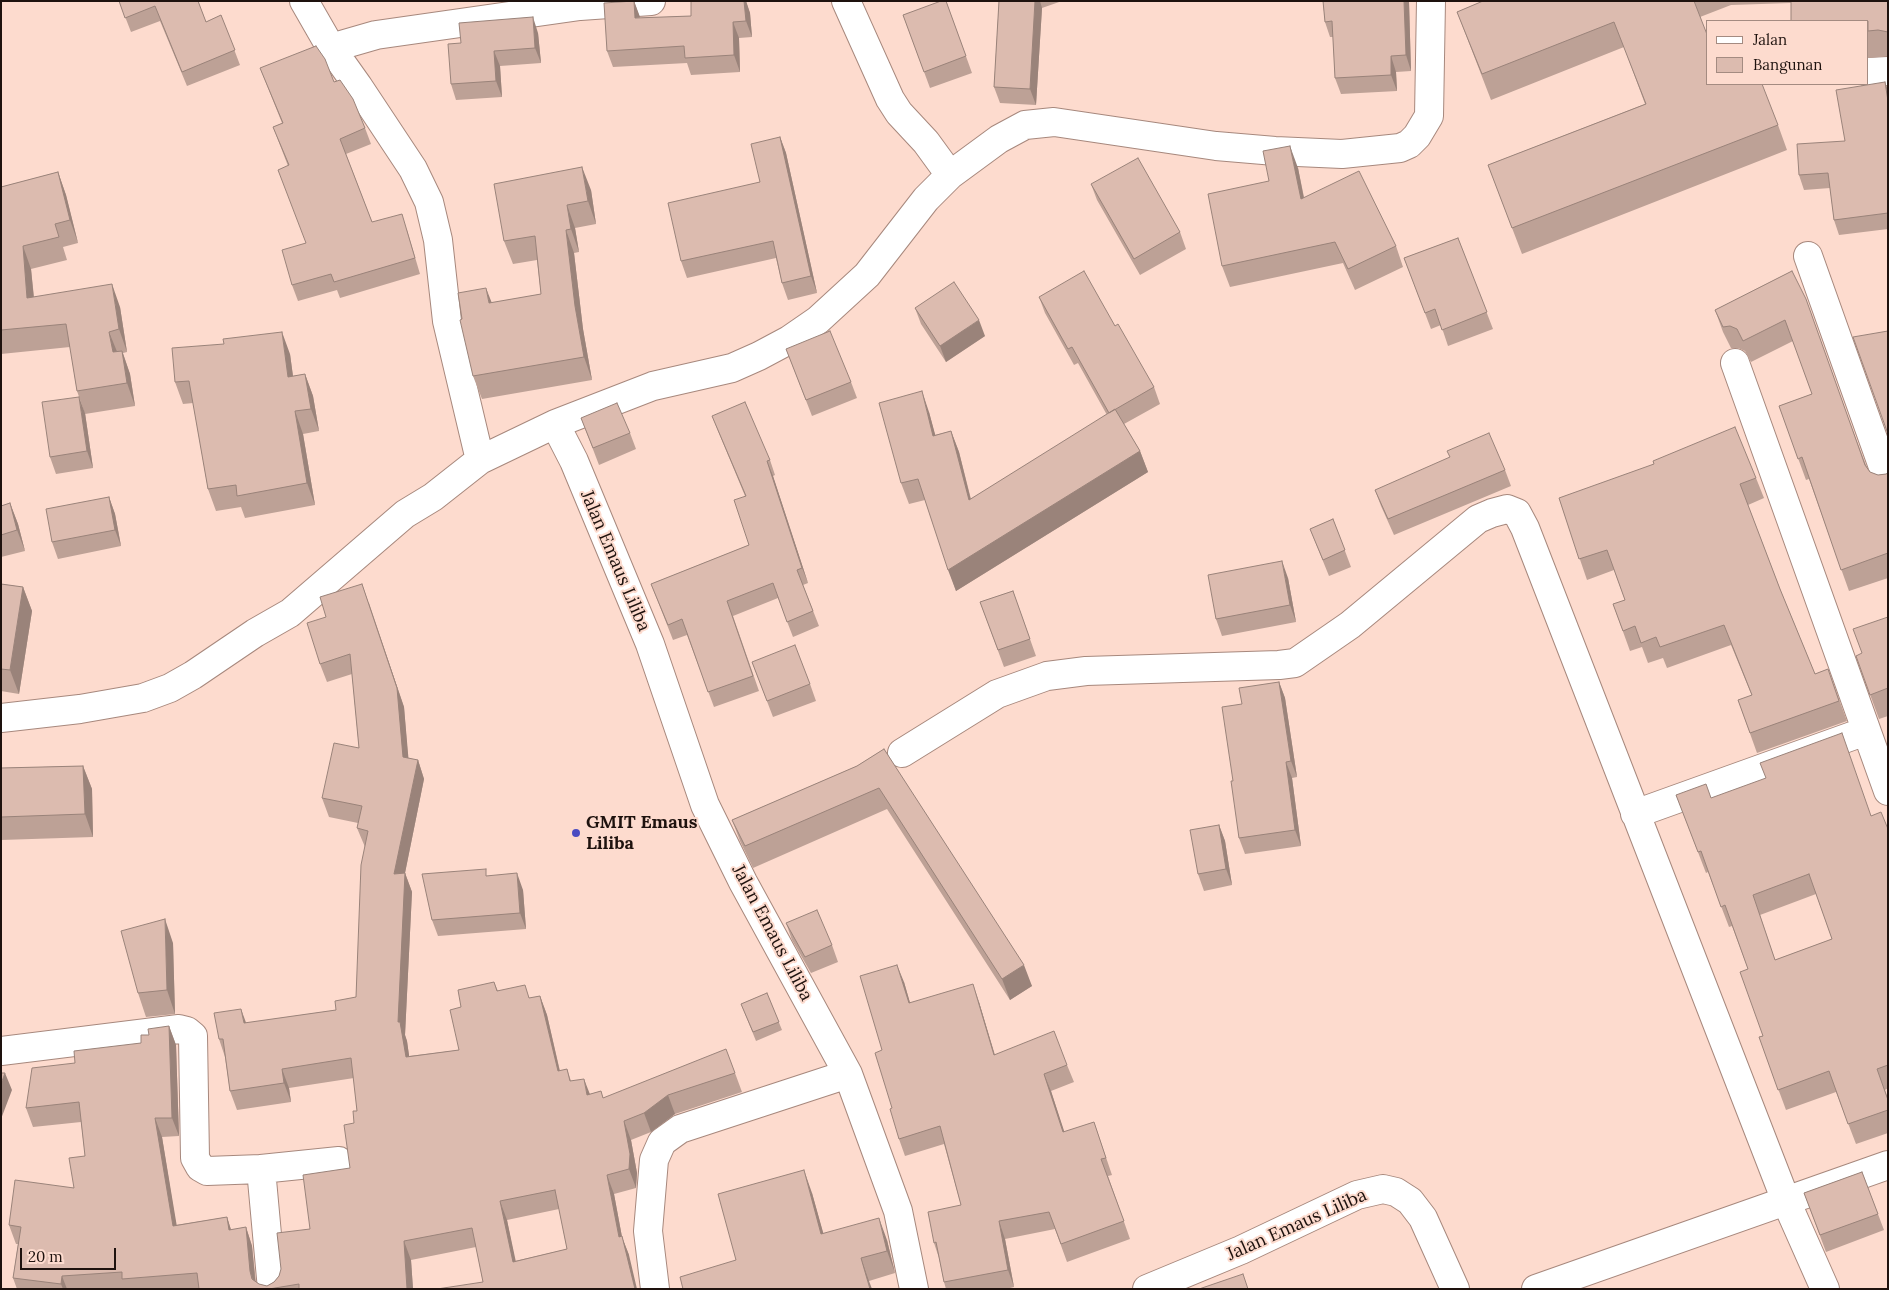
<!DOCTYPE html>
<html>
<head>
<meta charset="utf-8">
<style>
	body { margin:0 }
	#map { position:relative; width:1889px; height:1290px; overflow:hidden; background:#fddbce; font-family:Lora,serif }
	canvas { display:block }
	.frame { position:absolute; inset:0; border:2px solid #1e120e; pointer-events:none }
	.legend { position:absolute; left:1706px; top:20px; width:162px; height:65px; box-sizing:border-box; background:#fddbce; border:1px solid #a48b81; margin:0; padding:6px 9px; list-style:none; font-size:15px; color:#1e120e }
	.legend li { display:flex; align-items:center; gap:10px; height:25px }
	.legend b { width:25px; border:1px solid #a48b81 }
	.scale { position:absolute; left:20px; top:1248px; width:96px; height:22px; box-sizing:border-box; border:2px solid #1e120e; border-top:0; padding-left:6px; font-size:15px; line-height:18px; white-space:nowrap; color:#1e120e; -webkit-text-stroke:4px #fddbce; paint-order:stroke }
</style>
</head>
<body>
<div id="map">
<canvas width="1889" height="1290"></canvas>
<div class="frame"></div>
<ul class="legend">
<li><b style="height:6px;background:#fff"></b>Jalan</li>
<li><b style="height:14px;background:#dcbbaf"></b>Bangunan</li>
</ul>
<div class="scale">20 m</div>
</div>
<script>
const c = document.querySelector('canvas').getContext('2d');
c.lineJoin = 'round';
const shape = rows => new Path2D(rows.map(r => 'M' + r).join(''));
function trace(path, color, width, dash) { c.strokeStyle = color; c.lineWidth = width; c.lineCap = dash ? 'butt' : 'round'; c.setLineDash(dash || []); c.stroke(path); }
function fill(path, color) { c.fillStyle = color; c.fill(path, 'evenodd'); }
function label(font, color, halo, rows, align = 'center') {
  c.font = font + ' Lora,serif'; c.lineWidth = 4; c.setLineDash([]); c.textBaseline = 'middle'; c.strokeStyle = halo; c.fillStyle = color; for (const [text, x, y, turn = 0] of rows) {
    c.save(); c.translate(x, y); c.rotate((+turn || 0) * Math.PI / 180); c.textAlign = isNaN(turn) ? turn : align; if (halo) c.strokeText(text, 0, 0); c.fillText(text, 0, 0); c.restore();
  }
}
const minor = shape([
	[304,1,331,48,358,86,413,169,429,202,438,240,447,321,480,460],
	[846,1,890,99,899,113,926,142,950,175],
	[331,48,376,35,580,6,651,1],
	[1868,72,1888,71],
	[1808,256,1888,481],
	[1735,363,1888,791],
	[555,424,653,386,732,368,759,356,789,340,818,320,867,275,926,199,950,175,999,139,1025,125,1054,122,1216,146,1275,151,1342,154,1400,148,1409,144,1417,136,1429,116,1431,1],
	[1,718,80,709,143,698,170,688,193,675,255,633,290,613,405,514,433,497,480,460,555,424,574,461,650,644,705,805,743,882,848,1074,898,1211,914,1289],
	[902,753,997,694,1047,676,1086,671,1279,665,1295,663,1350,625,1478,519,1492,513,1507,509,1517,513,1525,528,1786,1201,1825,1289],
	[1635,814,1866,731],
	[1,1051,179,1029,187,1031,193,1036,195,1158,200,1167,207,1171,261,1169,272,1289],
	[261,1169,339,1161],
	[655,1289,648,1231,654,1160,662,1142,680,1129,848,1074],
	[1147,1289,1241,1250,1357,1195,1383,1189,1396,1192,1410,1201,1423,1218,1455,1289],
	[1536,1289,1888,1165]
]);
const wall = shape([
	[119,1,198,1,206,22,221,15,240,65,187,86,160,21,131,32],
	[634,1,640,18,691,16,691,1,746,1,750,13,752,37,739,38,740,72,691,75,687,63,613,67,607,51],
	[946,1,972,73,930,88,903,15],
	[999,1,1062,1,1042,8,1036,105,1000,103,994,87],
	[1323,1,1416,1,1409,2,1411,71,1396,72,1397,91,1341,94,1335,78,1333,37,1330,37,1325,22],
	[1483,1,1888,1,1888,56,1868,58,1868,21,1791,3,1731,5,1700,17,1708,84,1778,125,1787,150,1522,254,1488,165,1645,104,1624,47,1491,100,1457,12],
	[538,33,541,63,500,66,502,97,456,100,451,84,461,43],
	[260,68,334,82,365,128,371,144,346,154,372,222,407,230,420,274,340,298,337,290,298,301,292,285,306,243,288,166,273,127,282,123],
	[1885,82,1888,91,1888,229,1839,235,1834,220,1830,188,1804,190,1799,175,1845,141],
	[780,137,786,153,817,293,788,300,782,283,776,258,687,278,681,261,760,182],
	[1298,168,1304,197,1396,246,1403,267,1355,290,1343,263,1230,287,1222,266,1269,181],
	[58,172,66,195,78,243,63,247,67,260,31,269,34,297,120,307,127,352,123,353,130,374,135,406,85,414,77,391,70,347,1,354,1,187],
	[1091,184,1180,232,1186,249,1140,275,1097,200],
	[591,190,596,224,575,228,579,252,574,253,583,329,592,380,482,399,473,376,462,319,492,303,541,294,537,260,513,264,504,241],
	[1458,238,1493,329,1448,346,1441,325,1431,329,1404,258],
	[1792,271,1866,465,1870,472,1878,475,1886,474,1888,473,1888,578,1849,591,1809,479,1806,480,1779,406,1812,394,1793,341,1751,362,1745,351,1738,348,1731,348,1723,332,1715,310],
	[1039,297,1115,326,1154,387,1160,404,1124,424,1140,451,1148,472,956,591,925,500,909,504,901,483,929,412,935,435,951,431,959,452,971,499,1107,415,1078,363,1074,365,1045,313],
	[915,308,985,336,946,362,921,324],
	[786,349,851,382,857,398,812,416],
	[290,354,293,376,305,374,313,396,319,431,303,434,315,505,245,518,241,507,216,511,208,489,193,403,183,404,175,382],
	[85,413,93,468,56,474,50,457],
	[712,416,770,460,775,475,773,476,808,583,803,585,819,626,793,637,778,598,733,616,759,691,714,707,687,635,673,640,651,584,749,545,745,496,718,431],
	[581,418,630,433,636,449,599,465],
	[1505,470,1511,486,1394,535,1381,506,1375,490],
	[1756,478,1764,498,1748,505,1780,589,1815,674,1828,669,1847,721,1757,753,1738,700,1752,696,1731,645,1667,668,1663,658,1648,663,1642,647,1630,651,1613,604,1625,600,1614,570,1587,580,1559,498],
	[109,497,115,514,121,546,58,559,52,542],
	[10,503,18,524,25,551,1,557,1,506],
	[1333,519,1351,567,1329,576,1310,529],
	[1288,578,1296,622,1222,636,1216,619],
	[1,584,23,587,32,611,19,694,1,691],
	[1013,591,1036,656,1004,667,980,602],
	[369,603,404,707,408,758,418,760,424,779,405,873,412,892,405,1035,407,1041,409,1056,459,1050,461,1007,494,982,498,991,530,998,540,996,547,1015,560,1071,567,1069,571,1081,590,1094,601,1091,603,1098,735,1073,742,1092,675,1114,651,1132,631,1140,637,1173,636,1188,614,1194,622,1237,629,1255,483,1282,476,1247,411,1260,413,1289,17,1289,13,1278,18,1244,16,1244,9,1225,74,1188,85,1156,81,1122,33,1127,26,1108,75,1063,141,1043,149,1035,169,1026,176,1045,179,1136,162,1137,176,1225,227,1217,231,1230,246,1227,252,1246,256,1282,259,1284,267,1286,274,1282,279,1276,350,1168,354,1123,357,1111,354,1078,289,1088,291,1102,237,1110,230,1091,225,1057,219,1039,246,1023,336,1010,356,997,365,847,357,828,358,823,329,817,322,798,359,748,352,674,327,682,320,664],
	[559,1209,567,1249,515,1261,507,1220],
	[1888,617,1888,716,1879,719,1856,656,1862,654],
	[752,662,810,684,816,701,773,717],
	[1279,682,1285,698,1297,777,1292,778,1301,846,1245,854,1239,838,1233,781,1242,704],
	[884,749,1032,986,1010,1000,887,809,753,868,740,841,732,820,857,766],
	[83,766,92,789,93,837,1,840,1,768],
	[1676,795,1871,816,1888,829,1888,1088,1885,1090,1888,1099,1888,1133,1856,1144,1836,1092,1786,1110,1759,1037,1763,1036,1748,969,1732,926,1729,927,1708,872,1706,873],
	[1816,894,1832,939,1775,960,1760,915],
	[1219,825,1225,841,1232,885,1204,891,1198,874],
	[488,876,523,890,526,929,438,936,432,920],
	[786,923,832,945,838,962,811,973,792,940],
	[173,943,175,1014,146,1017,138,993],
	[904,982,910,1003,979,1002,995,1055,1067,1065,1074,1082,1051,1091,1064,1132,1094,1122,1112,1175,1108,1176,1130,1239,1067,1262,1055,1229,1005,1239,1014,1287,1006,1289,946,1289,944,1282,939,1258,934,1243,961,1205,944,1144,905,1156,899,1139,882,1050],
	[767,993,782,1030,756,1041,741,1004],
	[1862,1172,1884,1230,1826,1252,1804,1193],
	[812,1193,823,1233,887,1240,895,1273,869,1281,736,1260]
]);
const shadedWall = shape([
	[634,1,640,17,635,18],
	[744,1,746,1,750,13,752,37,746,21],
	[1035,1,1040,1,1042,8,1036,105,1030,89],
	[1404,1,1409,1,1409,2,1411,71,1406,55],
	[533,17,538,33,541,63,535,48],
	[733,22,739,38,740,72,734,55],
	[494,51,500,66,502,97,496,81],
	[1391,56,1396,72,1397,91,1391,75],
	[1885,82,1888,91,1888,101],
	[780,137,786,153,817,293,811,276],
	[1290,146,1298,168,1308,220,1301,199],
	[582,167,591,190,596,224,588,201],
	[58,172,66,195,78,243,70,220],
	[567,205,575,228,579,252,571,229],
	[566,230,574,253,583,329,592,380,584,357,575,306],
	[23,246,31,269,36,321,27,298],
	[112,284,120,307,127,352,119,329],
	[486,288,495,311,489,303],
	[979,320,985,336,946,362,940,346],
	[109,332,118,354,113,352],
	[282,332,290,354,296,399,288,377],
	[122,351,130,374,135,406,127,383],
	[305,374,313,396,319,431,311,409],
	[922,391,929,412,941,456,933,436],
	[79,397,85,413,93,468,87,451],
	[295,411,303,434,315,505,307,483],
	[951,431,959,452,976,521,969,500],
	[1140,451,1148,472,956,591,948,570],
	[767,461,773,476,808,583,802,568],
	[109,497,115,514,121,546,115,530],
	[10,503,18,524,25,551,17,530],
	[1282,561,1288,578,1296,622,1290,605],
	[362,584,404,707,410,776,403,757],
	[23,587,32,611,19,694,10,670],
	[1279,682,1285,698,1297,777,1291,761],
	[418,760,424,779,405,873,412,892,405,1035,407,1041,412,1076,406,1057,398,1022,394,874],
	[1286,762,1292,778,1301,846,1295,830],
	[83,766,92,789,93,837,85,814],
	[1219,825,1225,841,1232,885,1226,869],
	[517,873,523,890,526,929,520,913],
	[165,919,173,943,175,1014,167,990],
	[897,965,904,982,915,1020,909,1003],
	[1024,965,1032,986,1010,1000,1002,979],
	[973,984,979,1002,1000,1073,994,1055],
	[540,996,547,1015,564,1090,558,1071],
	[241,1009,248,1028,244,1023],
	[169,1026,176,1045,179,1136,172,1118],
	[282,1069,289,1088,291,1102,284,1083],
	[5,1073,12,1090,1,1119,1,1084],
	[1044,1074,1051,1091,1070,1149,1063,1132],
	[584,1079,591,1097,587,1095],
	[668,1095,675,1114,651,1132,644,1113],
	[155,1118,162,1137,180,1245,173,1226],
	[624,1121,631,1140,637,1173,636,1188,629,1169],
	[804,1170,812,1193,830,1257,821,1234],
	[607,1175,614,1194,622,1237,629,1255,637,1289,635,1289,619,1237],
	[500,1201,507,1220,520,1281,513,1262],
	[227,1217,233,1236,229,1230],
	[879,1218,887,1240,895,1273,887,1251],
	[999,1221,1005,1239,1014,1287,1008,1270],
	[246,1227,252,1246,256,1289,250,1271],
	[404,1241,411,1260,413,1289,407,1289],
	[861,1258,869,1281,872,1289,870,1289],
	[62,1276,67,1289,63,1289,61,1284]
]);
const building = shape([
	[119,1,198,1,206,22,221,15,235,50,182,72,155,6,125,18,119,1],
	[634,1,635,18,691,16,691,1,744,1,746,21,733,22,734,55,685,58,684,46,607,51,604,3,634,1],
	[941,1,946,1,966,56,924,72,903,15,941,1],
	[999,1,1035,1,1030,89,994,87,999,1],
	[1323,1,1404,1,1406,55,1391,56,1391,75,1335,78,1332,21,1325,22,1323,1],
	[1483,1,1694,1,1708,37,1708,84,1762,84,1778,125,1512,228,1488,165,1646,104,1614,22,1482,74,1457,12,1483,1],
	[1791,1,1888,1,1888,32,1878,30,1868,31,1868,21,1791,21,1791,1],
	[533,17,535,48,494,51,496,81,451,84,448,44,461,43,459,23,533,17],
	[316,46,325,59,334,82,340,80,353,99,365,128,340,139,372,222,402,214,415,258,334,282,331,274,292,285,282,250,306,243,278,170,289,165,273,127,283,123,260,68,316,46],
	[1885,82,1888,101,1888,213,1834,220,1828,173,1799,175,1797,144,1845,141,1836,90,1885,82],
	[780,137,811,276,782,283,773,241,681,261,668,203,760,182,751,144,780,137],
	[1290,146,1301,199,1359,171,1396,246,1348,269,1335,242,1222,266,1208,194,1269,181,1263,151,1290,146],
	[1138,158,1180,232,1134,259,1091,184,1138,158],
	[582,167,588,201,567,205,571,229,566,230,575,306,584,357,473,376,460,320,462,319,458,293,486,288,489,303,541,294,535,236,504,241,494,184,582,167],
	[58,172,70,220,55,224,59,237,23,246,27,298,112,284,119,329,109,332,113,352,122,351,127,383,77,391,66,324,1,330,1,187,58,172],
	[1458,238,1487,312,1442,330,1435,309,1425,313,1404,258,1458,238],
	[1084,271,1115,326,1118,324,1154,387,1109,413,1072,347,1068,349,1039,297,1084,271],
	[1792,271,1806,299,1865,465,1870,472,1878,475,1886,474,1888,473,1888,553,1841,570,1802,457,1798,459,1779,406,1812,394,1785,320,1743,341,1737,329,1730,326,1723,327,1715,310,1792,271],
	[954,282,979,320,940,346,915,308,954,282],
	[830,331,851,382,806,400,786,349,830,331],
	[1888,331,1888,434,1853,337,1888,331],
	[282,332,288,377,305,374,311,409,295,411,307,483,237,496,236,485,208,489,189,381,175,382,172,348,224,344,223,339,282,332],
	[922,391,933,436,951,431,969,500,1115,409,1140,451,948,570,918,479,901,483,879,403,922,391],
	[79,397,87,451,50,457,42,402,79,397],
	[745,402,770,460,767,461,802,568,797,570,813,611,787,622,773,583,727,601,753,676,708,692,682,619,668,625,651,584,749,545,734,500,746,496,712,416,745,402],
	[617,403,630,433,593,448,581,418,617,403],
	[1735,427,1756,478,1740,484,1780,589,1815,674,1828,669,1839,701,1750,733,1738,700,1752,695,1724,625,1660,647,1656,637,1641,643,1635,626,1623,631,1613,604,1625,600,1607,550,1579,559,1559,498,1654,464,1653,461,1735,427],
	[1489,433,1505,470,1388,519,1375,490,1450,457,1447,451,1489,433],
	[109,497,115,530,52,542,46,509,109,497],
	[10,503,17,530,1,535,1,506,10,503],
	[1333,519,1345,550,1323,560,1310,529,1333,519],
	[1282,561,1290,605,1216,619,1208,575,1282,561],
	[1,584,23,587,10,670,1,669,1,584],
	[362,584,397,688,403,757,418,760,394,874,405,873,398,1022,400,1022,406,1057,459,1050,450,1010,461,1007,458,990,494,982,497,991,525,985,529,998,540,996,558,1071,567,1069,570,1081,584,1079,587,1095,601,1091,603,1098,726,1049,735,1073,668,1095,644,1113,624,1121,630,1154,629,1169,607,1175,619,1237,622,1236,635,1289,437,1289,483,1282,472,1228,404,1241,407,1289,299,1289,299,1284,269,1289,199,1289,197,1273,122,1279,122,1272,62,1276,61,1284,13,1278,21,1227,9,1225,15,1180,74,1188,69,1158,85,1156,79,1102,26,1108,32,1068,75,1063,74,1051,141,1043,141,1035,149,1035,148,1029,169,1026,172,1118,155,1118,173,1226,227,1217,229,1230,246,1227,250,1271,252,1279,259,1284,267,1286,274,1282,279,1276,281,1269,277,1233,310,1229,303,1175,350,1168,344,1125,354,1123,353,1111,357,1111,351,1058,282,1069,284,1083,230,1091,223,1039,219,1039,214,1013,241,1009,244,1023,336,1010,335,1001,356,997,361,865,368,831,357,828,362,806,322,798,334,743,359,748,350,654,320,664,307,623,326,617,320,597,362,584],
	[555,1190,567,1249,513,1262,500,1201,555,1190],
	[1013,591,1030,639,998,650,980,602,1013,591],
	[1888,617,1888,688,1870,695,1856,656,1862,653,1853,629,1888,617],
	[795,645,810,684,767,701,752,662,795,645],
	[1279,682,1291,761,1286,762,1295,830,1239,838,1231,781,1233,781,1222,707,1242,704,1239,688,1279,682],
	[1842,733,1871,816,1881,812,1888,829,1888,1065,1877,1069,1888,1100,1888,1110,1848,1124,1829,1071,1778,1090,1759,1037,1763,1036,1740,972,1748,969,1725,905,1721,907,1701,851,1698,852,1676,795,1706,784,1711,798,1766,778,1760,763,1842,733],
	[1809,874,1832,939,1775,960,1753,895,1809,874],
	[884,749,1024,965,1002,979,879,788,745,846,732,820,857,766,884,749],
	[83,766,85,814,1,817,1,768,83,766],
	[1219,825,1226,869,1198,874,1190,830,1219,825],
	[486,869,486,876,517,873,520,913,432,920,422,874,486,869],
	[817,910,832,945,805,957,786,923,817,910],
	[165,919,167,990,138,993,121,931,165,919],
	[897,965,909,1003,973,984,994,1055,1054,1031,1067,1065,1044,1074,1063,1132,1094,1122,1106,1158,1101,1159,1124,1221,1061,1244,1049,1212,999,1221,1008,1270,944,1282,936,1242,934,1243,928,1212,961,1205,940,1126,899,1139,890,1109,892,1108,875,1053,882,1050,860,976,897,965],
	[767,993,779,1022,753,1032,741,1004,767,993],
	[1,1073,5,1073,1,1084,1,1073],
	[804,1170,821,1234,879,1218,887,1251,861,1258,870,1289,683,1289,680,1277,736,1260,718,1194,804,1170],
	[1862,1172,1878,1214,1820,1235,1804,1193,1862,1172],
	[1243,1274,1248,1289,1199,1289,1243,1274]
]);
const markers = [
	[576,833,5,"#4a4bc1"]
];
const streetNames = [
	["Jalan Emaus Liliba",615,561,67],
	["Jalan Emaus Liliba",772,933,62],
	["Jalan Emaus Liliba",1297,1225,-24]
];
const poiNames = [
	["GMIT Emaus",586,823],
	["Liliba",586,844]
];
trace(minor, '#a7887d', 30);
trace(minor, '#fff', 28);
fill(wall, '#bda196');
fill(shadedWall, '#9a837a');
fill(building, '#dcbbaf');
trace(building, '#9a837a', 1);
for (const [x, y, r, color] of markers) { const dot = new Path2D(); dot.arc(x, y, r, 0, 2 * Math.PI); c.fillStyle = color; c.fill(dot); trace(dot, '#fddbce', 2); }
label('18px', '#1e120e', '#fddbce', streetNames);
label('bold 18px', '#1e120e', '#fddbce', poiNames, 'left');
</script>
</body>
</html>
